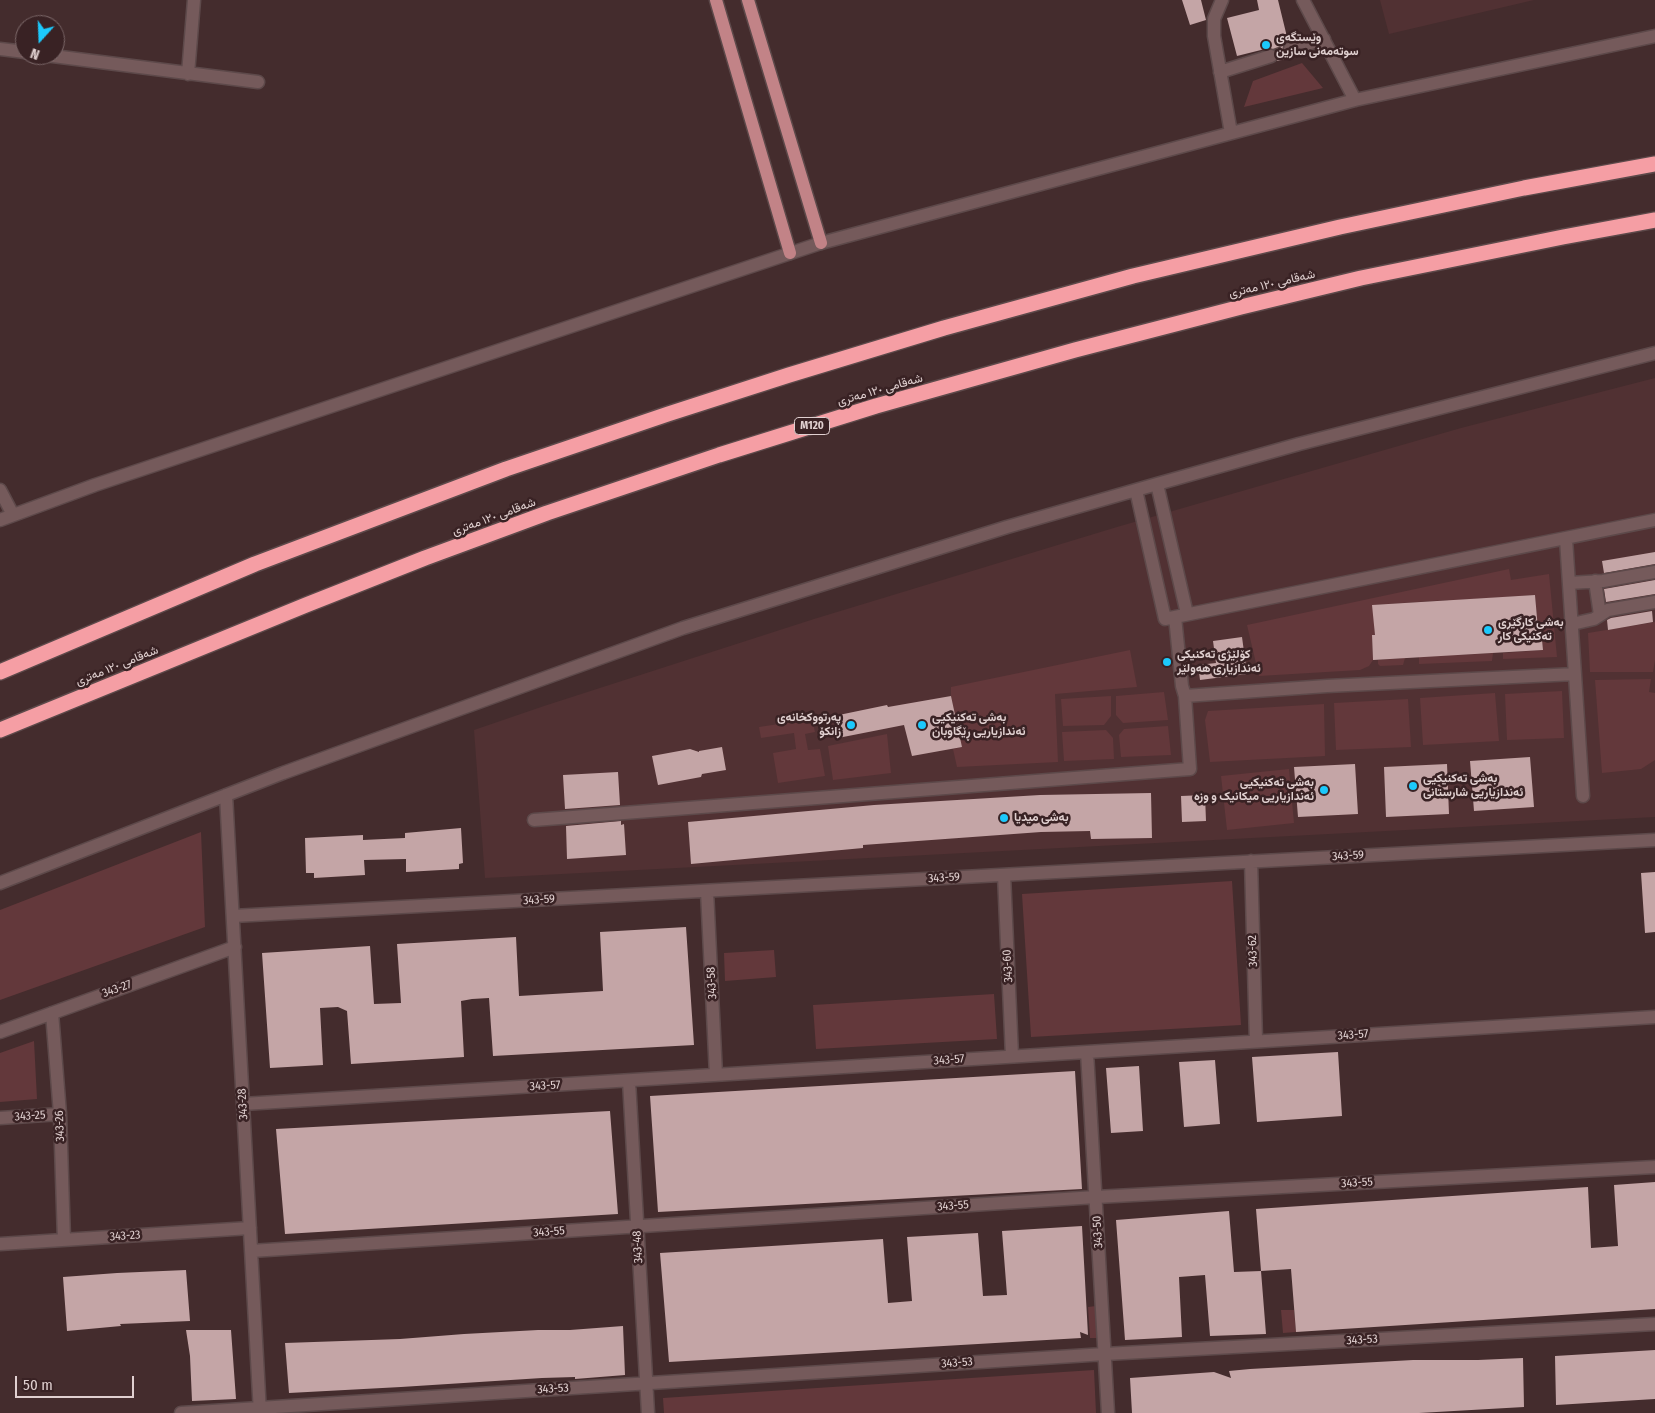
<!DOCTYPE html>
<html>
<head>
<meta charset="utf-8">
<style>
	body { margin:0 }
	#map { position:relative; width:1655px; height:1413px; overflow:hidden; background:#442c2d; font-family:"Fira Sans Condensed",sans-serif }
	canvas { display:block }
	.north { position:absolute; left:15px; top:15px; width:50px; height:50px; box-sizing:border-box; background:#392224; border:1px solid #7c6869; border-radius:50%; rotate:200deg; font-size:14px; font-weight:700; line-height:20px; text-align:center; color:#e0d0d0 }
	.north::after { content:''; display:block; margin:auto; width:18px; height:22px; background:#1cc9fc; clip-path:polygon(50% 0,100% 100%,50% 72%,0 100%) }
	.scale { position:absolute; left:15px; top:1376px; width:119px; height:22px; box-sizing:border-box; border:2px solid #e0d0d0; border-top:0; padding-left:6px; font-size:15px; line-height:18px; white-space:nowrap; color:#e0d0d0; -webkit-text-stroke:4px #392224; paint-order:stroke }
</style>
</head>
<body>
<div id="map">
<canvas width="1655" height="1413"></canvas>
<div class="north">N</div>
<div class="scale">50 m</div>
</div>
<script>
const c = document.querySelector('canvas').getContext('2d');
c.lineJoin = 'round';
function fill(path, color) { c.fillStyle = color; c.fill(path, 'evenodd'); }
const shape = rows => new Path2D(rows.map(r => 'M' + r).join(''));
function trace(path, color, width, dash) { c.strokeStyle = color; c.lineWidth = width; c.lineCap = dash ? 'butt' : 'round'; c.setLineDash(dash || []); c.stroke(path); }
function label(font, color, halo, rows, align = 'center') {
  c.font = font + ' "Fira Sans Condensed",Vazirmatn,sans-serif'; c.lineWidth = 5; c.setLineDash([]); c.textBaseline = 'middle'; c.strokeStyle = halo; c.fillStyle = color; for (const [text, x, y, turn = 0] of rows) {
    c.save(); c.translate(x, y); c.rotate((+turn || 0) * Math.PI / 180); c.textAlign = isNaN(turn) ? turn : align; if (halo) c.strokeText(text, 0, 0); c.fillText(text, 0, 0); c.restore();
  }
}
const built = shape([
	[1380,0,1534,0,1389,34],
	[1655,378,1655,817,485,878,474,730,544,706,814,619,1117,527,1461,428]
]);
const green = shape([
	[1302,63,1323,88,1244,107,1253,81],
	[1509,569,1511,580,1549,574,1557,657,1503,659,1503,653,1543,650,1541,629,1538,629,1535,595,1459,600,1458,631,1460,655,1493,653,1492,661,1419,664,1419,657,1451,634,1448,600,1373,605,1375,635,1372,635,1373,660,1369,666,1360,670,1259,676,1247,625],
	[1655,622,1655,660,1653,672,1590,672,1588,633],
	[1130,650,1137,687,1055,694,1058,762,957,767,953,749,962,747,951,696,951,687],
	[1405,658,1403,665,1380,666,1378,664,1378,660],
	[1651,679,1649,692,1655,693,1655,760,1641,769,1602,773,1595,680],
	[1562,691,1564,738,1507,740,1505,694],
	[1164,692,1168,720,1123,723,1116,715,1116,696],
	[1495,693,1499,741,1423,745,1420,698],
	[1111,696,1111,716,1104,725,1063,726,1061,699],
	[1408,699,1411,747,1336,750,1334,703],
	[1324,704,1325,756,1210,762,1205,720,1208,711],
	[812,719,815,732,805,734,808,750,820,749,825,776,778,783,773,753,796,749,794,733,761,738,759,727],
	[1168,726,1171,755,1121,757,1119,735,1124,729],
	[1106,730,1113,738,1114,759,1064,761,1062,732],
	[887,734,891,773,833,780,828,746],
	[1289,769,1294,823,1227,830,1221,776],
	[201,832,205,927,0,1000,0,910],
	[1232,881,1241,1025,1031,1037,1022,894],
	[774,950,776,977,725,981,724,953],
	[994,994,997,1039,816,1049,813,1005],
	[34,1041,37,1099,0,1102,0,1053],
	[1096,1306,1098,1338,1090,1338,1088,1307],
	[1281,1310,1294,1310,1296,1332,1283,1333],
	[1094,1370,1096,1413,664,1413,663,1398]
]);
const building = shape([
	[1182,0,1201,0,1206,20,1190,25],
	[1257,0,1278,0,1288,41,1284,44,1282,51,1285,55,1292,58,1277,61,1279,57,1279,53,1276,50,1269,48,1237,56,1227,18,1259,10],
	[1655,552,1655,564,1604,573,1602,561],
	[1655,580,1655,594,1606,602,1604,589],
	[1535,595,1538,629,1541,629,1543,650,1373,660,1372,635,1375,635,1372,605],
	[1652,611,1653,622,1608,630,1607,620,1611,618],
	[1242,637,1247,674,1200,680,1198,665,1216,663,1213,641],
	[951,696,962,747,912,756,904,725,838,738,834,716,887,705,888,707],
	[722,747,726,770,702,774,701,777,658,785,652,756,690,749,699,752,699,751],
	[1530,757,1534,807,1474,811,1470,761],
	[1355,764,1358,814,1298,817,1294,767],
	[1447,764,1449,814,1386,817,1384,767],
	[618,772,620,805,565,809,563,775],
	[1151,793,1152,838,1091,839,1090,831,1041,832,863,845,863,848,691,864,688,822,874,805,1040,795],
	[1205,795,1206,821,1182,822,1181,796],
	[621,821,621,825,624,824,626,855,567,859,566,826],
	[461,828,463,863,459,864,459,869,406,872,406,859,364,860,365,875,314,878,314,873,306,873,305,838,363,835,363,840,405,838,405,833],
	[1655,872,1655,932,1645,933,1641,873],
	[686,927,694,1045,493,1056,489,998,472,999,461,1001,464,1057,351,1064,347,1011,338,1007,320,1008,323,1065,270,1068,262,953,370,946,374,1004,401,1003,397,944,516,937,519,996,603,991,600,932],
	[1338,1052,1342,1116,1257,1122,1252,1057],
	[1215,1060,1220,1124,1184,1127,1179,1062],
	[1139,1066,1143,1131,1111,1133,1106,1068],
	[1075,1071,1082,1189,658,1212,650,1096],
	[610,1111,618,1214,285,1234,276,1129],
	[1655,1182,1655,1309,1296,1332,1291,1269,1261,1271,1256,1209,1588,1187,1591,1248,1618,1246,1614,1185],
	[1229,1211,1234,1272,1261,1271,1266,1334,1210,1336,1205,1275,1179,1277,1182,1337,1125,1340,1116,1220],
	[1082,1226,1088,1335,1080,1332,1081,1338,669,1362,660,1253,883,1239,888,1303,912,1301,907,1237,978,1233,983,1296,1007,1295,1002,1231],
	[186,1270,190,1321,120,1324,121,1326,67,1331,63,1277,117,1273],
	[623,1326,625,1375,575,1379,575,1377,542,1378,401,1387,289,1393,285,1343,400,1339,464,1334,538,1330,570,1330],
	[186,1330,231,1330,236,1399,192,1401,190,1356],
	[1655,1350,1655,1399,1556,1405,1555,1356],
	[1523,1358,1524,1407,1419,1413,1132,1413,1130,1378,1214,1372,1231,1378,1229,1371,1250,1369,1413,1360,1478,1360]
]);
const minorTunnel = shape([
	[1271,56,1290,49]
]);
const minor = shape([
	[1222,0,1214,19,1214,36,1231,133],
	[1303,0,1355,100],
	[0,49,25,52],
	[1290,49,1324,39],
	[45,55,258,82],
	[1220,72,1271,56],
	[188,74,194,0],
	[1157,484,1187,614],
	[0,490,13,515],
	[1136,490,1165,619,1655,520],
	[0,520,95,485,821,243,1355,100,1655,36],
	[1566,539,1583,796],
	[1595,581,1600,615],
	[1569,583,1603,581,1655,572],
	[1572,624,1594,619,1608,610,1655,602],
	[1185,696,1327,686,1575,674],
	[226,795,260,1413],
	[534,820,1190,769,1185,696,1182,686,1175,617],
	[1251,861,1256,1041],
	[1004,875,1012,1056],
	[0,883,283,773,683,628,1007,527,1157,484,1299,444,1655,353],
	[707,891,716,1075],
	[233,916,1655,840],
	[52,1013,60,1114,64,1240],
	[0,1032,235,947],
	[1087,1052,1108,1413],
	[629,1081,648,1413],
	[243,1104,1655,1017],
	[0,1118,60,1114],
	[0,1244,250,1228],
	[251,1251,1096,1197,1655,1167],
	[181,1413,1105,1354,1655,1324]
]);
const major = shape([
	[716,0,790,253],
	[748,0,821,243]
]);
const highway = shape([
	[0,672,255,564,506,469,668,414,789,375,944,328,1133,276,1340,227,1524,188,1655,164],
	[0,730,306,605,425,558,547,513,719,455,876,406,1075,350,1241,307,1361,278,1563,237,1655,220]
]);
const markers = [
	[1266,45,5,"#1cc9fc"],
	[1488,630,5,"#1cc9fc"],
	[1167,662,5,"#1cc9fc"],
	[851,725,5,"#1cc9fc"],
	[922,725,5,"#1cc9fc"],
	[1413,786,5,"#1cc9fc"],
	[1324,790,5,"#1cc9fc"],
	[1004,818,5,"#1cc9fc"]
];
const shields = [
	[812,426,35]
];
const shieldNames = [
	["M120",812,426]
];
const poiNames = [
	["وێستگەی",1276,38],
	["سوتەمەنی سازین",1276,52],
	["بەشی کارگێڕی",1498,623],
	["تەکنیکی کار",1498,637],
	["کۆلێژی تەکنیکی",1177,655],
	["ئەندازیاری هەولێر",1177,669],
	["پەرتووکخانەی",841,718,"right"],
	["زانکۆ",841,732,"right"],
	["بەشی تەکنیکیی",932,718],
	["ئەندازیاریی ڕێگاوبان",932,732],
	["بەشی تەکنیکیی",1423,779],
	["ئەندازیاریی شارستانی",1423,793],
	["بەشی تەکنیکیی",1314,783,"right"],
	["ئەندازیاریی میکانیک و وزە",1314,797,"right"],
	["بەشی میدیا",1014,818]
];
const streetNames = [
	["شەقامی ١٢٠ مەتری",1272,284,-13],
	["شەقامی ١٢٠ مەتری",880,390,-16],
	["شەقامی ١٢٠ مەتری",494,517,-20],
	["شەقامی ١٢٠ مەتری",117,666,-22],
	["343-59",1348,856,-3],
	["343-59",944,878,-3],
	["343-59",539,900,-3],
	["343-62",1253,951,-92],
	["343-60",1008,966,-93],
	["343-58",712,983,-93],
	["343-27",117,989,-20],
	["343-57",1353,1035,-4],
	["343-57",949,1060,-4],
	["343-57",545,1086,-3],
	["343-28",243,1104,-93],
	["343-25",30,1116,-4],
	["343-26",60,1126,-92],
	["343-55",1357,1183,-3],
	["343-55",953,1206,-4],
	["343-55",549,1232,-4],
	["343-50",1098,1232,-93],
	["343-23",125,1236,-4],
	["343-48",638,1247,-93],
	["343-53",1362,1340,-3],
	["343-53",957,1363,-4],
	["343-53",553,1389,-3]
];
fill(built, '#513133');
fill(green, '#63383b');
fill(building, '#c4a5a6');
trace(minorTunnel, '#5b4545', 12, [12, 6]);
trace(minor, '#5d494a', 15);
trace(major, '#5d494a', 15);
trace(highway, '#5d494a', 18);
trace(minor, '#755a5b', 12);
trace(major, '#c28387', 12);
trace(highway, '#f59ea4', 15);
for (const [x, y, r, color] of markers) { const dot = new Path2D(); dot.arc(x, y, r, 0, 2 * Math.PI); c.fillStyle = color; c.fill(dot); trace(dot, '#392224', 2); }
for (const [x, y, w] of shields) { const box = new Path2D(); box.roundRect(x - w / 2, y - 8.5, w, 17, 4); c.fillStyle = '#392224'; c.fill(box); trace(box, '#e0d0d0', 1); }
label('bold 11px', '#e0d0d0', null, shieldNames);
label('bold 12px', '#e0d0d0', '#392224', poiNames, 'left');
label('12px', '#e0d0d0', '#392224', streetNames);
</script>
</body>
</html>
